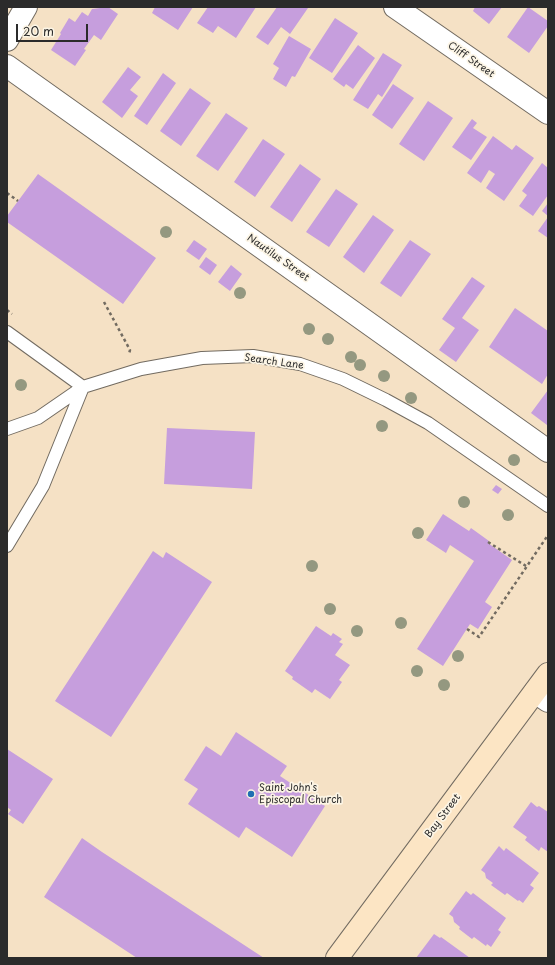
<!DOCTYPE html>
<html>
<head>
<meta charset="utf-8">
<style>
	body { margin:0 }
	#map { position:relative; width:555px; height:965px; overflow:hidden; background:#f5e1c5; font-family:"Playpen Sans",sans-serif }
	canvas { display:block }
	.frame { position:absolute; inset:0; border:8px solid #2b2b2b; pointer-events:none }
	.scale { position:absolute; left:16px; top:24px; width:72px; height:18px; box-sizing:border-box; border:2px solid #2b2b2b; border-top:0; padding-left:5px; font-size:12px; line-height:14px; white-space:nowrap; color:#2b2b2b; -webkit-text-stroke:3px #fcf5e5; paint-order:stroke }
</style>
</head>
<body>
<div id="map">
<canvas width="555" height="965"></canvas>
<div class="frame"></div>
<div class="scale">20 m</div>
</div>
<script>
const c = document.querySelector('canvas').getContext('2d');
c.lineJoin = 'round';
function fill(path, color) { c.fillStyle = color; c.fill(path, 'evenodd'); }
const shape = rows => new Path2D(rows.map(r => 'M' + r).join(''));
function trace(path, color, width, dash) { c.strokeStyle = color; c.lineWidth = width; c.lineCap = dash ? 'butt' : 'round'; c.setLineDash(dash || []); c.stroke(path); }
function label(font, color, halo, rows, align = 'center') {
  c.font = font + ' "Playpen Sans",sans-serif'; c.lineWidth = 3.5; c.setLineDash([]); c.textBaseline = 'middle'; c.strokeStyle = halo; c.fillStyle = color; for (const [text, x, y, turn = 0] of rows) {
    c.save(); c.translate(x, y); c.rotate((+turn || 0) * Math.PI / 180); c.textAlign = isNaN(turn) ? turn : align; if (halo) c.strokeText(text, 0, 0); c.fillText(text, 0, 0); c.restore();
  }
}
const building = shape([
	[108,7,118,14,101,40,94,35,84,49,86,50,75,66,51,50,61,34,60,33,69,18,75,22,82,12,88,16,92,9],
	[155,7,193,7,178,30,152,13],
	[208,7,256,7,236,38,218,26,213,33,197,23],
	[277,7,308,8,290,34,281,27,268,45,256,37],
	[475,7,502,7,489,24,473,11],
	[528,7,548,21,548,26,529,53,507,37],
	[335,18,358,33,332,73,309,58],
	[289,36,311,49,295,77,292,76,286,87,273,79,279,68,273,64],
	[358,45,375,58,353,89,346,84,344,87,333,79],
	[383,53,402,65,382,97,378,94,368,109,353,100],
	[128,67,141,77,130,90,138,96,122,118,102,102],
	[163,73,176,83,147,125,134,116],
	[393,84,414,98,392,129,372,115],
	[190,88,211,103,181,146,160,131],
	[428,101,453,118,424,161,399,144],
	[226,113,248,128,218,171,196,156],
	[472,119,477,123,473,128,487,137,471,160,452,147],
	[493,136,512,150,516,145,534,158,504,201,486,188,495,174,489,170,481,183,467,173],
	[263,139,285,154,255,197,234,182],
	[542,163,548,168,548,195,533,216,519,206,527,195,522,191],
	[300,164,321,179,292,222,270,207],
	[38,174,156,258,123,304,7,222,7,216],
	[336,189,358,204,329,247,306,232],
	[548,203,548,216,542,211],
	[373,215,394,230,364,273,343,257],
	[548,217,548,238,538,231],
	[194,240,207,249,199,260,186,251],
	[410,240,431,254,401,297,380,283],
	[206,257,217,265,210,275,199,267],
	[231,265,242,274,230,291,218,282],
	[472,277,485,286,462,318,479,330,456,362,439,350,455,328,442,319],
	[515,308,548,331,548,374,542,384,489,347],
	[548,390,548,424,547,425,531,413],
	[167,428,255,432,252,489,164,484],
	[496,485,502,489,498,494,492,490],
	[443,514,469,531,471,528,489,541,488,543,512,560,485,602,492,607,478,629,470,624,443,666,417,649,474,561,450,545,446,553,426,540],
	[153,551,163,558,166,552,212,582,111,737,55,701],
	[316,626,331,636,333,633,342,639,339,642,343,644,335,655,350,665,339,680,342,682,330,699,315,689,312,693,292,679,293,677,285,671],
	[236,732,287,766,280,776,325,806,292,857,246,827,239,838,188,804,198,789,184,780,206,746,221,756],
	[7,749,53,779,23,824,8,814,11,810,7,807],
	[531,802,537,807,539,806,548,812,548,852,541,847,539,851,525,840,527,837,513,827],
	[82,838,102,852,264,958,137,958,44,897],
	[499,846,504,851,506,848,539,873,530,885,534,888,523,903,519,900,518,901,507,893,505,895,491,885,493,883,486,878,485,873,481,870],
	[466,891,471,895,473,893,506,918,498,930,501,932,491,947,487,944,486,946,474,937,472,939,459,929,460,927,454,922,453,917,449,914],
	[434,934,440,938,441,937,470,958,416,958]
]);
const path = shape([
	[7,193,18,201],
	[104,302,130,350,129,354],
	[7,310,12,314],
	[488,542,526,566],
	[467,629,479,637,548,535]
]);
const service = shape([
	[7,332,83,387,141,369,202,358,253,356,300,364,343,379,386,400,428,423,548,506],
	[7,429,38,418,83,387],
	[7,546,43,486,83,387]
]);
const minor = shape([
	[395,7,548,113],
	[7,40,26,7],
	[7,66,548,451],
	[535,692,548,701]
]);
const secondary = shape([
	[337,958,548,674]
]);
const trees = [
	[166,232],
	[240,293],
	[309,329],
	[328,339],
	[351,357],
	[360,365],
	[384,376],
	[21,385],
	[411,398],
	[382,426],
	[514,460],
	[464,502],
	[508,515],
	[418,533],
	[312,566],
	[330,609],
	[401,623],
	[357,631],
	[458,656],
	[417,671],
	[444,685]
];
const markers = [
	[251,794,4,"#1f6fb2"]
];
const streetNames = [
	["Cliff Street",471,60,35],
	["Nautilus Street",278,258,35],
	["Search Lane",274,362,8],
	["Bay Street",443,816,-53]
];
const poiNames = [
	["Saint John's",259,788],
	["Episcopal Church",259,800]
];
fill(building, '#c69edd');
trace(service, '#726b61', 14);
trace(minor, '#726b61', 24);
trace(secondary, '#726b61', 24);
trace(path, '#726b61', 2.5, [3, 3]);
trace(service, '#fff', 12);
trace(minor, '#fff', 22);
trace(secondary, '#fce5c4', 22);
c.fillStyle = '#949880';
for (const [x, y] of trees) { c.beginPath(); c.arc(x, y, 6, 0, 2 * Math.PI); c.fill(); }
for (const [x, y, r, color] of markers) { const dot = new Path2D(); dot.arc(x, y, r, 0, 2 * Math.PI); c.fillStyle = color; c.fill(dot); trace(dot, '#fcf5e5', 1.5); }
label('10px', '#2b2b2b', '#fcf5e5', streetNames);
label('10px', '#2b2b2b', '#fcf5e5', poiNames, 'left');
</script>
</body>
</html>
